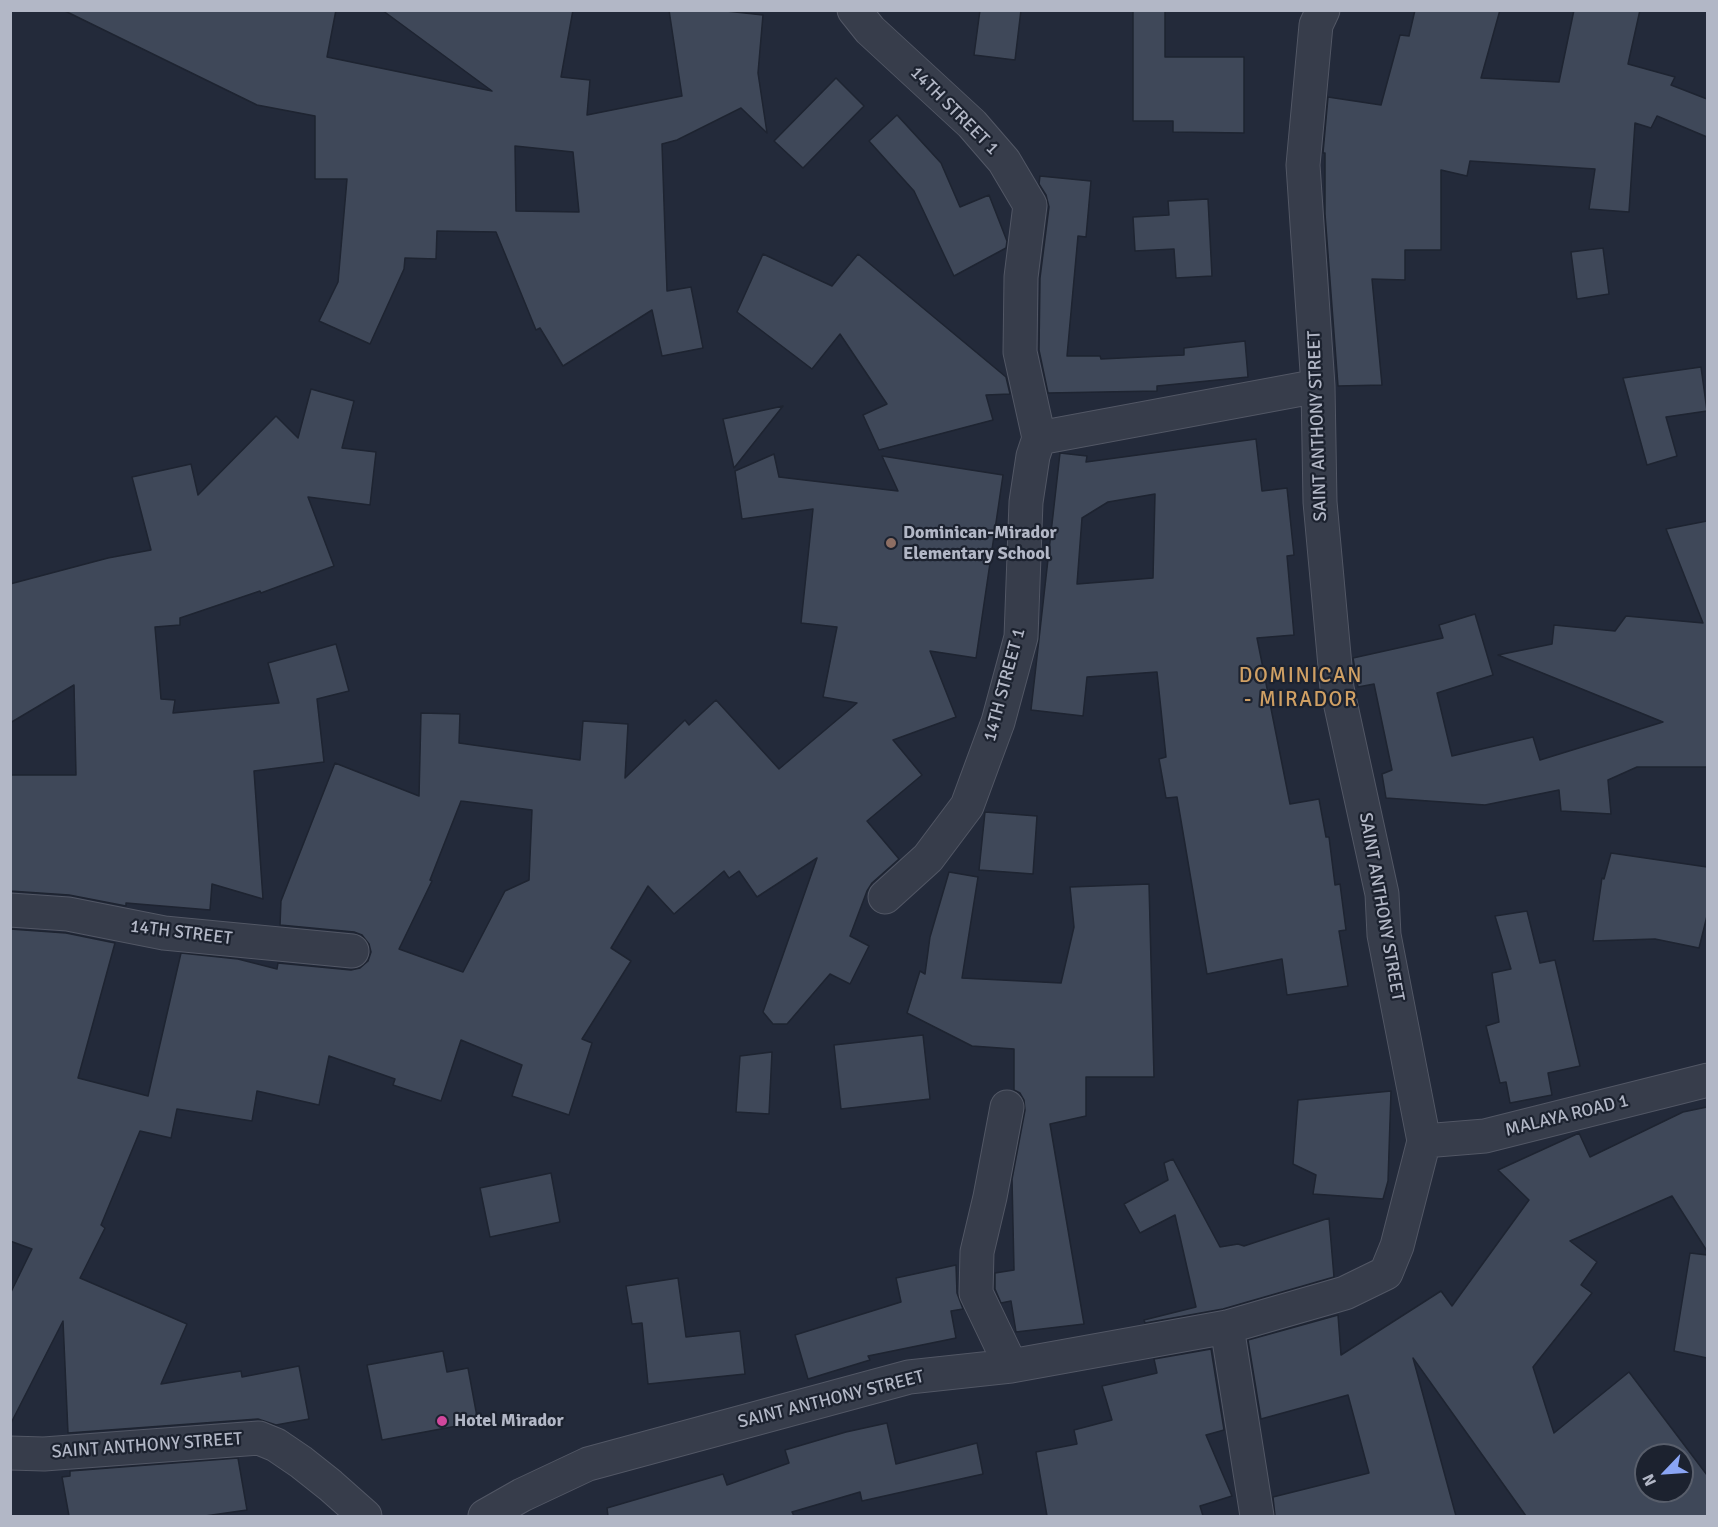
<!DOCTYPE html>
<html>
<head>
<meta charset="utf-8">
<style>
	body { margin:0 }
	#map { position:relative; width:1718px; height:1527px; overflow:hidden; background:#232a3a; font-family:Signika,sans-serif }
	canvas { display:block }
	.frame { position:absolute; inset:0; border:12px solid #b2b7c6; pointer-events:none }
	.north { position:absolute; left:1634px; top:1443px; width:60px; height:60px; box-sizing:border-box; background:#1c222f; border:2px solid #585e6b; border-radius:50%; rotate:245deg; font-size:16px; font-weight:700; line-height:24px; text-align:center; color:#b2b7c6 }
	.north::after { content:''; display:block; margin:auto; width:21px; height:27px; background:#8aa5f4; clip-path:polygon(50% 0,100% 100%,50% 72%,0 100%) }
</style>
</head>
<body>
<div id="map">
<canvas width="1718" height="1527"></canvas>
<div class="frame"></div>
<div class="north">N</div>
</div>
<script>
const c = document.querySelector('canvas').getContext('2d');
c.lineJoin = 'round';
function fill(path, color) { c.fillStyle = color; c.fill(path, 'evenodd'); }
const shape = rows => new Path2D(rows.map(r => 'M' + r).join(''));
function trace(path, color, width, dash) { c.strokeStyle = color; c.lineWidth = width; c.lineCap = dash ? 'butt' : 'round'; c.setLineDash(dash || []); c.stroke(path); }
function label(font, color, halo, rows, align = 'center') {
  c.font = font + ' Signika,sans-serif'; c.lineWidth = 4.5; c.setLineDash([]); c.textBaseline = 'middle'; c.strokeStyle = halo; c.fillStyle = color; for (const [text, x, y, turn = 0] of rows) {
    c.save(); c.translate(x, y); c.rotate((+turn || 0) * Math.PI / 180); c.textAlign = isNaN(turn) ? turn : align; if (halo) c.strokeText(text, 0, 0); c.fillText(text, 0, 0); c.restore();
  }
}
const building = shape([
	[63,10,336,10,327,57,492,91,382,10,573,10,561,77,590,80,587,115,682,96,669,10,717,10,763,15,758,73,767,133,741,108,677,140,662,144,667,291,691,287,703,348,662,356,652,310,563,366,540,328,536,330,496,232,437,231,436,259,405,258,404,269,370,344,319,321,338,282,347,179,315,179,315,116,257,105,63,10],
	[515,146,573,152,579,212,516,211,515,146],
	[980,10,1021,10,1015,60,974,55,980,10],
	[1133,10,1165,10,1165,57,1244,57,1244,133,1173,132,1173,121,1133,121,1133,10],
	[1415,10,1500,10,1481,78,1559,82,1574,10,1640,10,1628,64,1675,77,1671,85,1707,99,1707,137,1657,116,1651,128,1635,123,1629,212,1589,209,1595,169,1470,161,1467,176,1441,170,1441,250,1405,250,1405,280,1372,279,1382,385,1338,386,1325,214,1325,153,1323,153,1328,97,1381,105,1400,35,1409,36,1415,10],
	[836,78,864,106,803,168,774,141,836,78],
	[897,115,941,163,960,207,989,195,1007,241,1006,248,954,276,914,191,869,141,897,115],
	[1040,176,1091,181,1086,237,1078,236,1067,356,1100,356,1101,359,1184,355,1184,348,1245,341,1248,377,1157,386,1157,391,1048,393,1039,350,1040,278,1049,207,1046,195,1039,184,1040,176],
	[1208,199,1212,276,1176,278,1174,249,1135,251,1133,217,1169,215,1168,201,1208,199],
	[1603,248,1609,294,1577,299,1571,252,1603,248],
	[763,254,832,286,858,254,1006,377,1010,394,986,395,993,420,879,450,863,415,887,404,840,334,812,369,737,312,763,254],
	[1701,367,1707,411,1666,417,1677,456,1647,465,1623,378,1701,367],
	[311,389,354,401,342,448,376,452,370,505,308,497,334,566,261,593,260,591,180,618,180,625,155,627,161,699,175,700,173,713,279,703,268,663,336,644,349,691,317,699,324,762,254,771,263,899,212,884,210,910,126,903,126,906,69,895,10,891,10,775,76,775,74,685,10,723,10,584,108,558,151,550,132,477,191,464,198,495,276,416,298,438,311,389],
	[783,406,734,468,723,419,783,406],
	[1256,439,1262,491,1287,488,1294,555,1287,556,1294,635,1257,638,1290,804,1319,799,1326,837,1329,837,1335,885,1340,884,1346,930,1339,931,1348,986,1287,995,1282,959,1207,974,1177,797,1166,798,1159,759,1166,757,1157,672,1087,677,1083,716,1031,710,1060,453,1087,456,1086,462,1256,439],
	[1155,494,1153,578,1077,584,1082,518,1108,502,1155,494],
	[774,454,779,477,898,491,882,456,1003,475,976,658,930,651,956,717,893,740,922,775,867,821,899,859,872,883,867,891,850,936,869,946,850,984,830,974,787,1024,773,1024,763,1012,817,858,757,897,739,871,729,878,724,871,674,914,648,886,611,948,631,961,582,1039,592,1043,569,1115,512,1096,522,1065,461,1040,441,1101,393,1085,395,1079,329,1056,319,1105,257,1091,252,1121,177,1109,171,1138,140,1131,101,1225,105,1228,80,1278,187,1324,161,1384,241,1371,242,1377,299,1366,309,1419,276,1425,258,1419,68,1433,63,1321,10,1425,10,1294,32,1249,10,1241,10,929,66,933,115,943,78,1078,148,1096,181,953,238,959,277,969,278,963,351,970,360,968,368,961,371,952,369,944,362,935,354,932,280,925,281,901,335,763,419,796,421,713,460,714,459,743,580,760,583,721,628,724,625,778,685,720,689,725,716,700,779,769,857,703,823,697,837,627,801,623,813,509,742,519,735,471,774,454],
	[461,801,532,810,529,880,505,891,463,972,399,949,432,881,430,880,461,801],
	[1707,521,1707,767,1637,767,1608,780,1611,814,1561,811,1559,790,1485,805,1386,798,1382,774,1392,770,1374,684,1358,687,1353,658,1443,638,1439,625,1475,614,1493,675,1437,693,1452,756,1533,737,1540,760,1663,722,1498,655,1552,644,1554,625,1615,631,1626,616,1703,623,1666,529,1707,521],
	[985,812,1037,816,1033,874,979,870,985,812],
	[1611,853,1707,867,1707,916,1699,948,1655,939,1593,941,1602,878,1604,879,1611,853],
	[949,872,978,877,962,978,1061,983,1074,927,1070,887,1149,884,1154,1077,1086,1077,1086,1116,1050,1124,1084,1324,1016,1332,1011,1301,1001,1303,995,1289,995,1273,1014,1270,1012,1179,1025,1110,1024,1100,1020,1093,1014,1090,1014,1049,972,1046,907,1013,920,971,925,974,930,937,949,872],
	[1527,911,1540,963,1555,960,1580,1066,1548,1073,1552,1095,1510,1103,1506,1082,1500,1083,1486,1026,1499,1022,1492,973,1511,969,1495,916,1527,911],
	[923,1035,930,1099,841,1109,834,1045,923,1035],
	[772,1052,769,1114,736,1112,740,1056,772,1052],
	[1391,1091,1388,1181,1383,1199,1313,1194,1316,1175,1293,1164,1298,1100,1391,1091],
	[1707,1107,1707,1251,1672,1196,1570,1241,1597,1262,1581,1285,1592,1293,1533,1367,1554,1433,1629,1372,1707,1475,1707,1516,1526,1516,1413,1358,1456,1516,1275,1516,1273,1497,1369,1473,1348,1395,1261,1419,1248,1340,1338,1315,1341,1355,1441,1291,1452,1306,1529,1200,1498,1170,1579,1133,1590,1157,1683,1112,1707,1107],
	[1646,1455,1682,1455,1682,1491,1646,1491,1646,1455],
	[1173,1159,1220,1247,1238,1244,1244,1246,1329,1218,1334,1277,1223,1309,1145,1323,1144,1320,1196,1307,1175,1215,1140,1233,1124,1204,1168,1180,1164,1163,1173,1159],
	[551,1173,560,1222,490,1237,480,1188,551,1173],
	[1690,1253,1707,1255,1707,1358,1674,1351,1690,1253],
	[956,1265,957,1293,963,1309,951,1311,956,1338,868,1356,870,1360,808,1379,795,1335,901,1302,896,1278,956,1265],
	[678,1278,686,1337,740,1331,745,1374,648,1384,642,1323,632,1324,626,1286,678,1278],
	[1211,1349,1224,1430,1206,1435,1232,1496,1200,1506,1203,1516,1047,1516,1036,1452,1077,1444,1074,1430,1112,1420,1102,1386,1157,1373,1154,1359,1211,1349],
	[443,1351,447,1372,468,1368,478,1422,382,1440,367,1365,443,1351],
	[887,1423,896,1464,977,1443,983,1474,862,1501,860,1492,792,1512,794,1516,608,1516,607,1508,723,1474,727,1485,789,1463,785,1450,846,1432,887,1423],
	[238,1458,247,1510,205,1516,69,1516,62,1477,70,1476,70,1471,238,1458]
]);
const minor = shape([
	[854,10,870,30,972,124,1004,161,1030,205,1021,277,1020,352,1039,438,1033,456,1026,502,1021,637,998,722,967,806,928,858,885,897],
	[1039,438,1318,386],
	[10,910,68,914,164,933,352,951],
	[1007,1107,990,1197,977,1252,976,1293,1011,1366],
	[1424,1141,1485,1136,1708,1080],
	[1227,1327,1257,1516],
	[10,1453,44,1454,259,1438,276,1445,301,1462,330,1485,365,1516],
	[485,1516,522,1495,588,1464,909,1377,1011,1366,1227,1327,1345,1293,1386,1273,1397,1246,1424,1141,1384,935,1382,894,1337,688,1320,502,1318,386,1303,165,1316,25,1323,10]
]);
const markers = [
	[891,543,6,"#8d6e63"],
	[442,1421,6,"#d1479c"]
];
const streetNames = [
	["14TH STREET 1",954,111,45],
	["SAINT ANTHONY STREET",1318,426,-92],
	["14TH STREET 1",1005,685,-75],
	["SAINT ANTHONY STREET",1381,907,80],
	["14TH STREET",181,933,7],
	["MALAYA ROAD 1",1567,1116,-14],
	["SAINT ANTHONY STREET",831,1400,-14],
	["SAINT ANTHONY STREET",147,1446,-4]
];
const poiNames = [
	["Dominican-Mirador",903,533],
	["Elementary School",903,554],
	["Hotel Mirador",454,1421]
];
const quarterNames = [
	["DOMINICAN",1301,676],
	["- MIRADOR",1301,700]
];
fill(building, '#3f4859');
trace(building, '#1e2431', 1.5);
trace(minor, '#525765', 35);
trace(minor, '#373d4b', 33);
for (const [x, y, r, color] of markers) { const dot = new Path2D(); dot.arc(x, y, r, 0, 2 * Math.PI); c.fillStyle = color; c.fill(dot); trace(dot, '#1c222f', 2); }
label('18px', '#b2b7c6', '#1c222f', streetNames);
label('bold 18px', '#b2b7c6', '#1c222f', poiNames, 'left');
c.letterSpacing = '1.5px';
label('21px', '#d0a064', '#1c222f', quarterNames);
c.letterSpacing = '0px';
</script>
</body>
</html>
